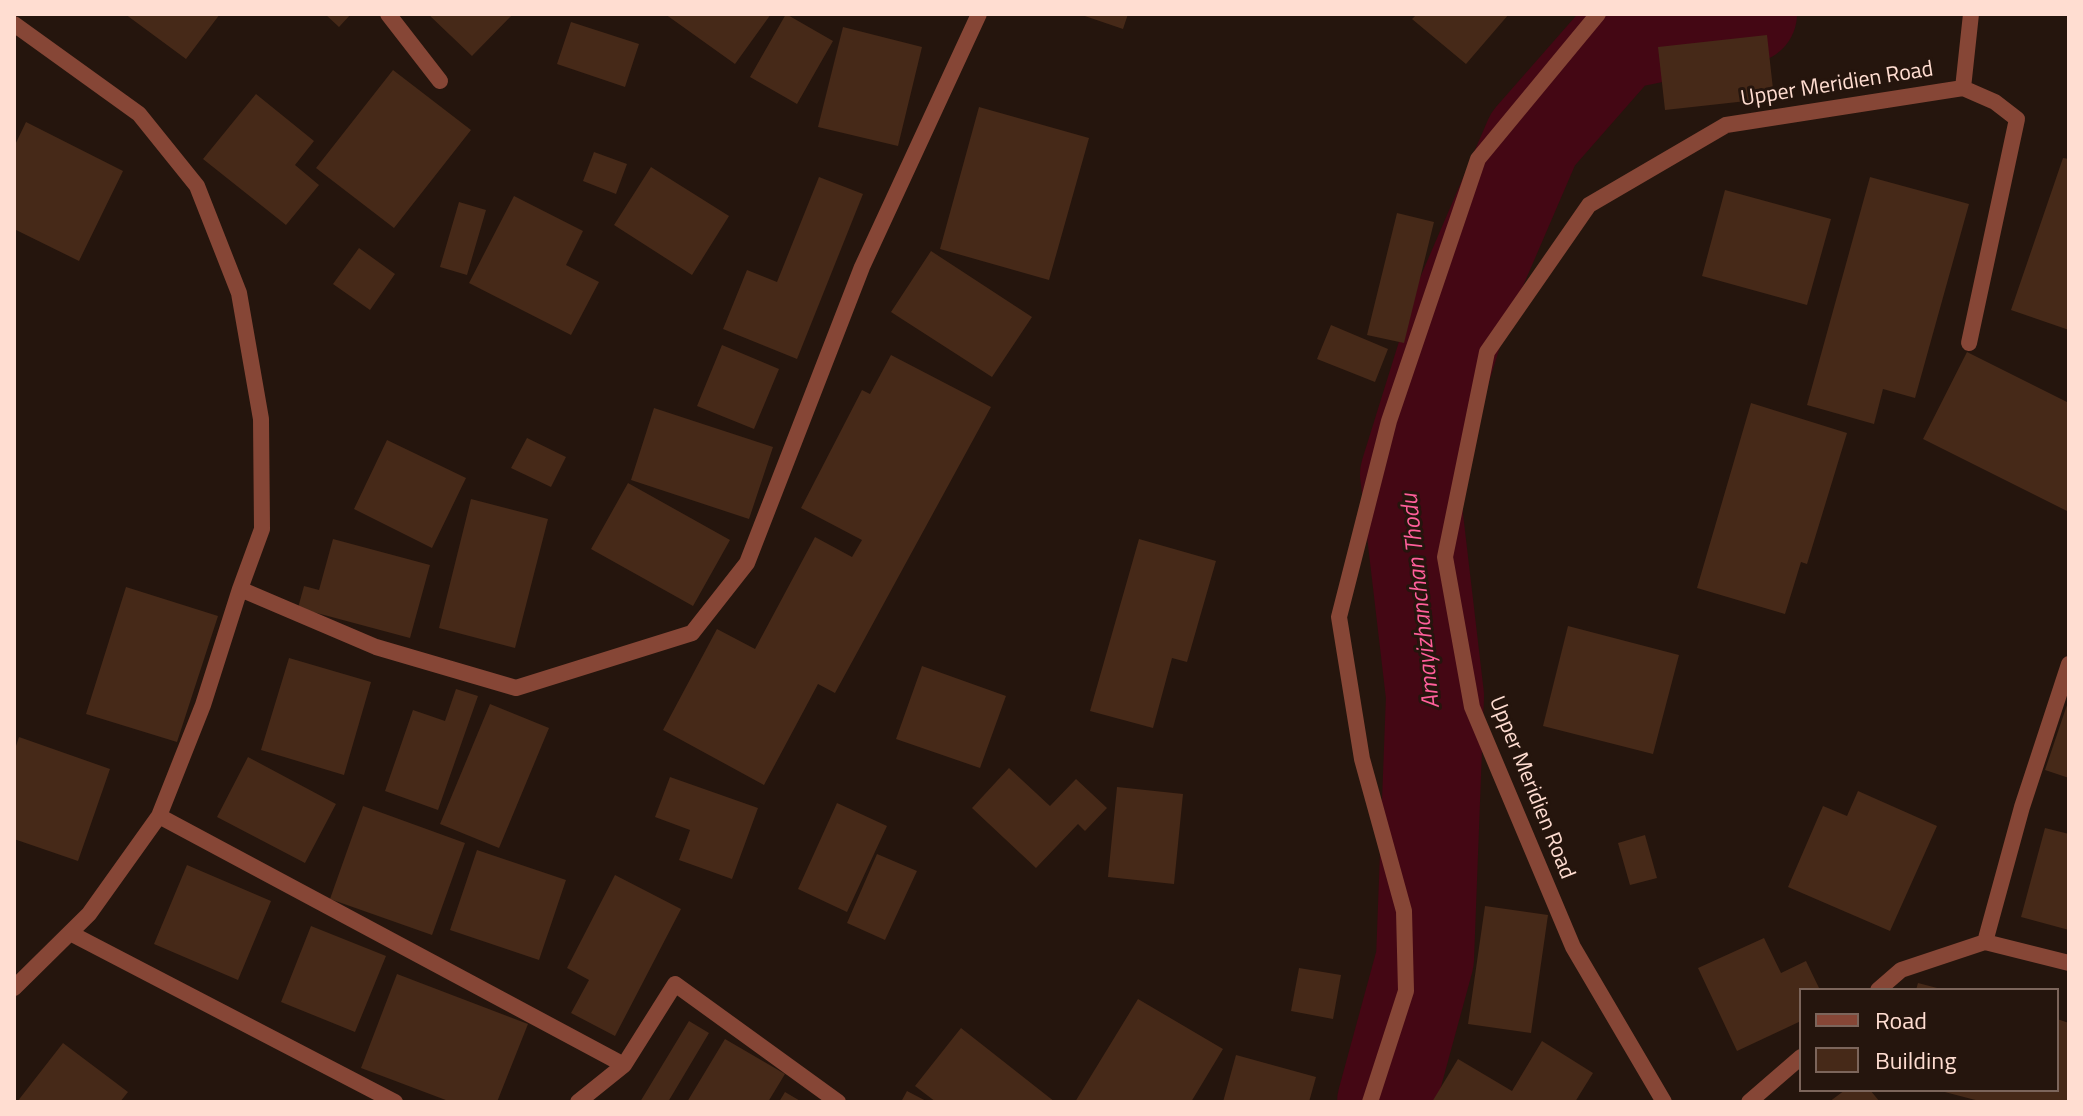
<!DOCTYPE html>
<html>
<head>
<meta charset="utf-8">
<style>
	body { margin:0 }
	#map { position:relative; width:2083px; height:1116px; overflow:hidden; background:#25150d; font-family:"Titillium Web",sans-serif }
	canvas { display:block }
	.frame { position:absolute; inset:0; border:16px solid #ffddd1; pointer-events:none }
	.legend { position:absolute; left:1799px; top:988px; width:260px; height:104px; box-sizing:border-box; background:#25150d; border:2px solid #7c655b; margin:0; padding:10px 14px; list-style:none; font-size:24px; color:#ffddd1 }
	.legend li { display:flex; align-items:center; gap:16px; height:40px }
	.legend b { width:40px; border:2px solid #7c655b }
</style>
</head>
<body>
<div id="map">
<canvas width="2083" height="1116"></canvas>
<div class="frame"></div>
<ul class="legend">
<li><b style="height:10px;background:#864636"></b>Road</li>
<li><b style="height:22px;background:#462918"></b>Building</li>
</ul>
</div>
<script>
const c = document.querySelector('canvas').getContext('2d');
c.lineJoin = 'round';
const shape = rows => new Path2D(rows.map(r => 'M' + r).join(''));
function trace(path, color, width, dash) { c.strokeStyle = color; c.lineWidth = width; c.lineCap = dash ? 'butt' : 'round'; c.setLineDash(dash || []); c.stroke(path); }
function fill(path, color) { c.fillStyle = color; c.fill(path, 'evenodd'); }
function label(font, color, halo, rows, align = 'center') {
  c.font = font + ' "Titillium Web",sans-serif'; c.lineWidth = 6; c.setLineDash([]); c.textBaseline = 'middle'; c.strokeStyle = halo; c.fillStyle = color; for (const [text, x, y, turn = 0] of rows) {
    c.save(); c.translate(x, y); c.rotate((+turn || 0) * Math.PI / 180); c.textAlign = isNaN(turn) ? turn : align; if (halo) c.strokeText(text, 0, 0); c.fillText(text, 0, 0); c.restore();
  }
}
const river = shape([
	[1386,1102,1425,959,1435,696,1409,474,1462,304,1533,139,1619,41,1748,14]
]);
const building = shape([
	[125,14,220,14,186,59],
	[325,14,351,14,339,27],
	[428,14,513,14,472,56],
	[665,14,771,14,735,64],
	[786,14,833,41,797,104,750,77],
	[1079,14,1128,14,1123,29],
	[1417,14,1509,14,1466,64,1412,19],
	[571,22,639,44,625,87,557,64],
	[843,27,922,47,898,146,818,127],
	[1767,35,1774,98,1665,110,1658,47],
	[393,70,471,130,394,228,316,168],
	[256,94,314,141,295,165,319,185,286,225,203,159],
	[979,107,1089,138,1049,280,940,249],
	[26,122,123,171,79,261,14,229,14,147],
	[594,152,627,164,616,194,583,181],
	[2063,158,2069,159,2069,330,2011,310],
	[651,167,729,216,692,275,614,225],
	[819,177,863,194,797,359,723,329,747,270,777,282],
	[1870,177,1969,204,1915,398,1883,389,1874,424,1807,405],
	[1725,190,1831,219,1807,305,1702,276],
	[514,196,583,231,566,265,599,282,571,335,469,283],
	[459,202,486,210,467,275,440,267],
	[1397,213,1434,222,1404,343,1367,335],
	[359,248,395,274,370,310,333,284],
	[931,251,1032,317,992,377,891,312],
	[1331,325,1388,349,1375,382,1317,359],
	[722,345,779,369,754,429,697,406],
	[1967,352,2069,403,2069,512,1923,439],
	[891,355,991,407,835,693,818,684,764,785,663,730,717,629,755,649,815,537,852,557,862,540,801,508,862,390,870,394],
	[1751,403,1847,433,1807,564,1801,562,1785,614,1697,588],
	[654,408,773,447,749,519,631,480],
	[527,438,566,457,551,487,511,468],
	[387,440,466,478,432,548,354,509],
	[628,483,730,540,693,606,591,549],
	[471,499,548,519,515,648,439,628],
	[333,539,430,565,410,638,298,608,304,586,319,590],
	[1139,539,1216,561,1187,662,1172,658,1153,728,1090,711],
	[126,587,218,616,177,742,86,714],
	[1568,626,1679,655,1653,754,1543,726],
	[289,658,371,682,344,775,261,750],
	[922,666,1006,696,980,768,896,739],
	[456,689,478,696,438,810,385,791,413,710,445,721],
	[2069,699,2069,778,2045,770],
	[490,704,549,728,499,848,440,824],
	[19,737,110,769,78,861,14,839,14,752],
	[248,757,336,804,305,863,217,817],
	[1009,768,1050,806,1076,779,1107,808,1085,831,1078,824,1036,868,972,808],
	[670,777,758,808,732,879,679,860,690,830,655,817],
	[1117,787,1183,794,1174,884,1108,877],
	[1858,791,1937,826,1890,931,1788,887,1823,806,1847,816],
	[837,803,887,826,847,912,798,889],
	[363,806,465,843,432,935,330,899],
	[2045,828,2069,834,2069,930,2021,917],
	[1645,835,1657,878,1630,885,1618,843],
	[477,850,566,880,539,960,450,930],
	[877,854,917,871,885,940,847,923],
	[187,865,271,901,238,980,154,944],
	[615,875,681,909,615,1036,571,1013,589,980,567,968],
	[1485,906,1548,915,1531,1033,1468,1024],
	[311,926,386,956,355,1032,281,1002],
	[1764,938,1781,973,1806,961,1820,990,1801,990,1801,1021,1737,1051,1698,968],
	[1299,968,1341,975,1333,1019,1291,1011],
	[397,974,528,1024,497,1102,451,1102,361,1068],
	[1918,983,1941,989,1941,990,1916,990],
	[1138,999,1223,1049,1191,1102,1075,1102],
	[2057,1019,2069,1023,2069,1102,1983,1102,1941,1091,2057,1090],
	[689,1021,709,1033,668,1102,640,1102],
	[961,1028,1055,1102,936,1102,915,1086],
	[725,1039,785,1074,768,1102,687,1102],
	[1542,1041,1593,1073,1575,1102,1432,1102,1458,1059,1512,1091],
	[63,1043,128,1092,120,1102,17,1102],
	[1236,1055,1316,1077,1309,1102,1223,1102],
	[1845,1090,1870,1090,1880,1102,1829,1102],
	[907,1091,928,1102,901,1102],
	[785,1092,802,1102,779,1102]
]);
const minor = shape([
	[388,14,440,81],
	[14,24,139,114,197,186,239,293,261,419,262,529,240,589,203,705,159,816,89,914,14,988],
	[1963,88,1995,102,2017,119,1969,343],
	[240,589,376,647,516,688,692,633,747,563,862,267,979,14],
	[159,816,624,1065,675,984,838,1102],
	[70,933,395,1102],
	[1985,942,2022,807,2069,664],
	[1878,990,1901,970,1985,942,2069,963],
	[578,1102,624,1065],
	[1370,1102,1406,991,1404,911,1362,759,1339,617,1389,421,1478,159,1598,14],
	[1664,1102,1573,947,1472,707,1445,557,1487,352,1589,205,1726,125,1963,88,1971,14],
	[1749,1102,1801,1057]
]);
const streetNames = [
	["Upper Meridien Road",1837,85,-9],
	["Upper Meridien Road",1531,788,68]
];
const waterNames = [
	["Amayizhanchan Thodu",1422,601,-96]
];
trace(river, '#440714', 98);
fill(building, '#462918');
trace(minor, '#864636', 16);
label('22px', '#ffddd1', '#25150d', streetNames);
label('italic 24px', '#ff5f9b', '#25150d', waterNames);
</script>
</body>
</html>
